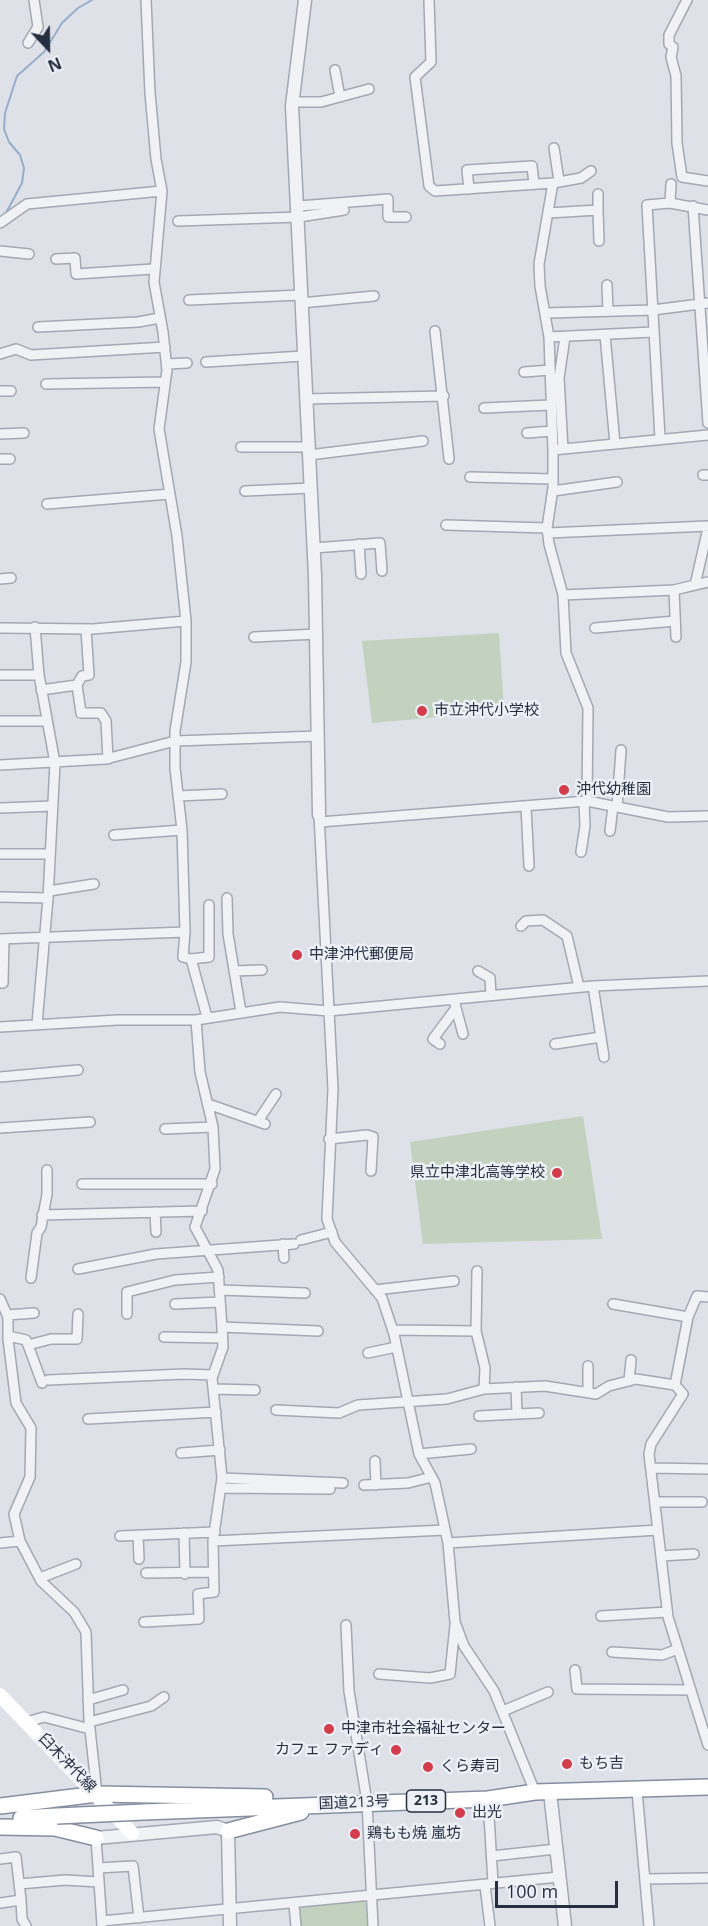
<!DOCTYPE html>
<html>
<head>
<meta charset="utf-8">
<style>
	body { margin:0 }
	#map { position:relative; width:708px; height:1926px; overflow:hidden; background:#dee1e8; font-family:"Open Sans",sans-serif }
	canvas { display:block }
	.north { position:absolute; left:18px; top:18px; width:60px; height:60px; -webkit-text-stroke:4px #edf0f6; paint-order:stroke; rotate:158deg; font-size:16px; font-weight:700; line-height:24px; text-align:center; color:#262e40 }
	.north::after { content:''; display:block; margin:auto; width:21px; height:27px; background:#262e40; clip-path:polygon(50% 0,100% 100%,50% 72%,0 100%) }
	.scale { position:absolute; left:495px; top:1881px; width:123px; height:27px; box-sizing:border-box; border:3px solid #262e40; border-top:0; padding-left:8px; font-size:18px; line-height:21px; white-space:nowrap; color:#262e40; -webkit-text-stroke:4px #edf0f6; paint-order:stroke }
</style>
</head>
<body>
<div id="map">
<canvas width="708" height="1926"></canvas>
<div class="north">N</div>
<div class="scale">100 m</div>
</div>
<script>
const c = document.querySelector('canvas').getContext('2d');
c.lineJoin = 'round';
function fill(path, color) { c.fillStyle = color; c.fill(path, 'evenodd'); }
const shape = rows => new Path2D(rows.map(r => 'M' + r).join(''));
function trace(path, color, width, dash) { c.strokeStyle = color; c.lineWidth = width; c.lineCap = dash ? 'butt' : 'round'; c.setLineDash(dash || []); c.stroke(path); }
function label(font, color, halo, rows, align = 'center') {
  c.font = font + ' "Open Sans","Noto Sans JP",sans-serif'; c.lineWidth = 5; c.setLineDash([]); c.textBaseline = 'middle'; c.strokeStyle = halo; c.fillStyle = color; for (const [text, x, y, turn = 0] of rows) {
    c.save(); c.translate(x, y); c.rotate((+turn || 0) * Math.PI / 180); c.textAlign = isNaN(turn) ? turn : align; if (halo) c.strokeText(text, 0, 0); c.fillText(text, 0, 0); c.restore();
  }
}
const green = shape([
	[499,633,504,711,372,723,362,641],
	[583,1116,602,1239,423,1244,410,1142],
	[363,1900,368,1906,369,1926,299,1926,299,1910,303,1905]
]);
const stream = shape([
	[6,213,22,183,24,168,20,155,9,142,4,129,5,113,17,76,44,52,62,23,78,8,92,0]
]);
const minor = shape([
	[146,0,150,93,156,159,162,191,154,282,163,332,167,370,159,429,177,536,186,621,186,662,175,731,175,768,182,830,185,932,183,957,191,959,207,1017],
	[429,0,431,62,415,77,429,186,435,191,553,183,581,178,591,171],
	[687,0,669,35,669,44,673,47,671,57,676,76,677,143,682,177,708,181],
	[28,43,38,27,34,0],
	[335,70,340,97],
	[293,102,321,102,369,89],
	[554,148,559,181],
	[553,183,539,264,540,286,549,337,553,450,553,488,547,528,549,544,563,595,566,653,588,708,587,801],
	[469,189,467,170,532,166,534,184],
	[670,203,671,184],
	[299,206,388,199,388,217,406,217],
	[693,206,708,423],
	[598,210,599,241],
	[548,213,598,210,598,194],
	[178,221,299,217,344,210],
	[0,223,27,204,162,191],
	[0,251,29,254],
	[56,259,75,258,76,274,153,269],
	[607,285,608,311],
	[189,300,301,295],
	[301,303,374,296],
	[546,313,653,310,708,303],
	[38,327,138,322,160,318],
	[435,331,449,459],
	[605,335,615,444],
	[549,337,653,332],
	[0,354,16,349,31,355,165,347],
	[206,362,303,356],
	[167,364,187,363],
	[524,372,550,370],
	[46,384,165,382],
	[0,391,11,391],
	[305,399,444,396],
	[484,408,550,405],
	[527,433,552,431],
	[0,434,24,433],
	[660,438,647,205,670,203,708,210],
	[241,447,308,447],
	[563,449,559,378,565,337],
	[553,450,708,435],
	[309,455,423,441],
	[0,459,10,459],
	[703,475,708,475],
	[470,477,553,479],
	[245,491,311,488],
	[553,491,617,482],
	[47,504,170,494],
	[446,525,547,528],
	[548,533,708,526],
	[359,544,361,574],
	[314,548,380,543,382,571],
	[0,579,11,578],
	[695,585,708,528],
	[674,590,676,637],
	[563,595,674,590,708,582],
	[35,627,39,675,55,763,48,898,37,1024],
	[0,628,93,629,186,621],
	[595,628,675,621],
	[86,629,89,675,82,676,77,685,81,713,101,713,106,721,108,759],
	[254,637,317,634],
	[0,675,39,675],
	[41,690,77,685],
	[0,721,47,721],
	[0,765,106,759,175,741,319,736],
	[178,796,222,794],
	[526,806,529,866],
	[617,807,621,750],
	[0,808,53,806],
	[319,815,333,1089,327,1219,335,1242,382,1298,394,1334,419,1454,435,1483,448,1543,455,1622,464,1646,494,1691,535,1792],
	[320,822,587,801,668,817,708,816],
	[610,831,613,806],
	[114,835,182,830],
	[581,852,585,826,584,802],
	[0,854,50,854],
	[49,891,94,884],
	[0,897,48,898],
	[227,898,228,934,241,1012],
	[521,926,526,921,543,920,567,936,579,987],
	[0,939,185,932],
	[191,959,209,957,209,905],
	[234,971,262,970],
	[478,971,490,978,491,995],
	[0,983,3,983,4,939],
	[593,986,604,1057],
	[455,1004,463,1034],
	[196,1020,200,1072,213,1127,215,1169,195,1227,218,1270,222,1327,223,1347,212,1378,222,1478,213,1541,445,1530],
	[0,1027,117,1020,196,1020,280,1007,329,1011,593,986,708,981],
	[440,1044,433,1039,456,1008],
	[555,1044,601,1037],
	[0,1077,78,1070],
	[208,1104,265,1124],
	[258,1121,276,1094],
	[0,1128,90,1122],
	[165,1129,213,1127],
	[329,1139,367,1135,373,1137,371,1171],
	[82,1184,212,1184],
	[155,1212,156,1232],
	[42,1215,202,1211],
	[301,1240,332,1232],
	[283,1244,284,1258],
	[78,1269,156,1254,294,1244],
	[477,1271,476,1331,485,1368,484,1389],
	[31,1278,37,1233,41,1227,47,1194,47,1170],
	[220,1290,305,1293],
	[375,1290,454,1281],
	[0,1299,8,1317,8,1339,16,1403,31,1428,30,1477,14,1514,20,1541,41,1581,74,1612,86,1632,89,1720,97,1794],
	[175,1304,220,1302],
	[613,1304,688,1317],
	[127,1314,127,1292,175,1280,219,1277],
	[7,1315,34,1313],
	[222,1327,318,1331],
	[393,1330,476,1331],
	[8,1336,26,1340,28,1345,51,1339,77,1339,78,1314],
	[164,1337,222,1338],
	[28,1345,42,1383],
	[368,1353,396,1347],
	[588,1366,588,1392],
	[48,1380,184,1374,213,1375],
	[629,1381,631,1360],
	[675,1385,688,1317,697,1296,708,1297],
	[213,1389,255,1390],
	[276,1410,339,1413,358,1405,447,1399,484,1389,545,1386,596,1394,609,1386,636,1379,675,1385,683,1394,651,1444,649,1454,668,1617,708,1745],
	[517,1414,539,1413],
	[479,1416,517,1414,516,1387],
	[88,1419,216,1412],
	[181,1453,220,1450],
	[419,1454,471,1449],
	[375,1461,376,1485],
	[651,1468,708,1469],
	[222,1478,343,1483],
	[364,1485,408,1483,432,1477],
	[221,1488,330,1489],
	[656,1502,702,1502],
	[184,1533,185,1574],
	[138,1535,139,1559],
	[120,1536,215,1532],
	[0,1543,20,1541],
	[448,1543,658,1530],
	[661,1556,694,1554],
	[146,1573,213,1572],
	[40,1578,76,1564],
	[601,1616,667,1612],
	[144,1622,199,1619,198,1594,214,1592,213,1541],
	[346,1625,349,1691,367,1802,373,1926],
	[612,1652,662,1655,678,1649],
	[575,1670,577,1689,691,1690],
	[379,1674,430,1678,450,1674,455,1625],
	[88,1700,123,1690],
	[503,1711,548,1692],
	[27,1722,44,1717,90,1729],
	[89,1722,151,1706,164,1697],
	[637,1791,649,1926],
	[488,1799,493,1883],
	[96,1838,102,1925],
	[492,1856,556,1849],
	[0,1859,16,1857,21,1900,0,1903],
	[98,1868,133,1866,139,1918],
	[645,1879,708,1878],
	[19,1884,65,1880,99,1882],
	[485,1886,490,1926],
	[21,1900,22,1919,26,1926],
	[294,1905,296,1926],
	[102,1921,559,1877]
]);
const tertiary = shape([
	[305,0,292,106,315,576,319,815],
	[550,1792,565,1926],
	[96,1838,217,1827,228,1831,230,1926]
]);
const secondary = shape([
	[0,1695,132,1833]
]);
const trunk = shape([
	[0,1806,97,1794,265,1797],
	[144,1812,488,1799,535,1792,708,1787],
	[21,1818,57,1816],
	[0,1827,55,1828,96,1838],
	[228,1831,301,1812]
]);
const trunkBridge = shape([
	[57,1816,144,1812]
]);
const markers = [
	[422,711,6,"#d33d4b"],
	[564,790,6,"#d33d4b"],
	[297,955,6,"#d33d4b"],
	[557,1173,6,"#d33d4b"],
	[329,1729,6,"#d33d4b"],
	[396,1750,6,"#d33d4b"],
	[567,1764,6,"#d33d4b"],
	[428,1767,6,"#d33d4b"],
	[460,1813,6,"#d33d4b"],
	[355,1834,6,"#d33d4b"]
];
const shields = [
	[426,1801,39]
];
const shieldNames = [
	["213",426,1801]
];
const poiNames = [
	["市立沖代小学校",434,711],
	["沖代幼稚園",576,790],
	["中津沖代郵便局",309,955],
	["県立中津北高等学校",545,1173,"right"],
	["中津市社会福祉センター",341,1729],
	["カフェ ファディ",384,1750,"right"],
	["もち吉",579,1764],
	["くら寿司",440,1767],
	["出光",472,1813],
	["鶏もも焼 嵐坊",367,1834]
];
const streetNames = [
	["臼木沖代線",67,1763,46],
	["国道213号",354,1803,-2]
];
fill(green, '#c2d2bf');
trace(stream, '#97adca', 2);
trace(minor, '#a3a8b2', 12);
trace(tertiary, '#a3a8b2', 15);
trace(trunk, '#858e9f', 18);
trace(minor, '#f1f2f6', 9);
trace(tertiary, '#f1f2f6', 12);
trace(secondary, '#fff', 14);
trace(trunk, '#fff', 15);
trace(trunkBridge, '#858e9f', 18, []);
trace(trunkBridge, '#fff', 15);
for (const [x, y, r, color] of markers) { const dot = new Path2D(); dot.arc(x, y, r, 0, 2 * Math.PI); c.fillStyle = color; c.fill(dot); trace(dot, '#edf0f6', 2); }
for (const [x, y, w] of shields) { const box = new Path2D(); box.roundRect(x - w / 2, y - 11, w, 22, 4.5); c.fillStyle = '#edf0f6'; c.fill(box); trace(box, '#262e40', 1.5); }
label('bold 14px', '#262e40', null, shieldNames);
label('15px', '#262e40', '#edf0f6', poiNames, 'left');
label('15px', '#262e40', '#edf0f6', streetNames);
</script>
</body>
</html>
